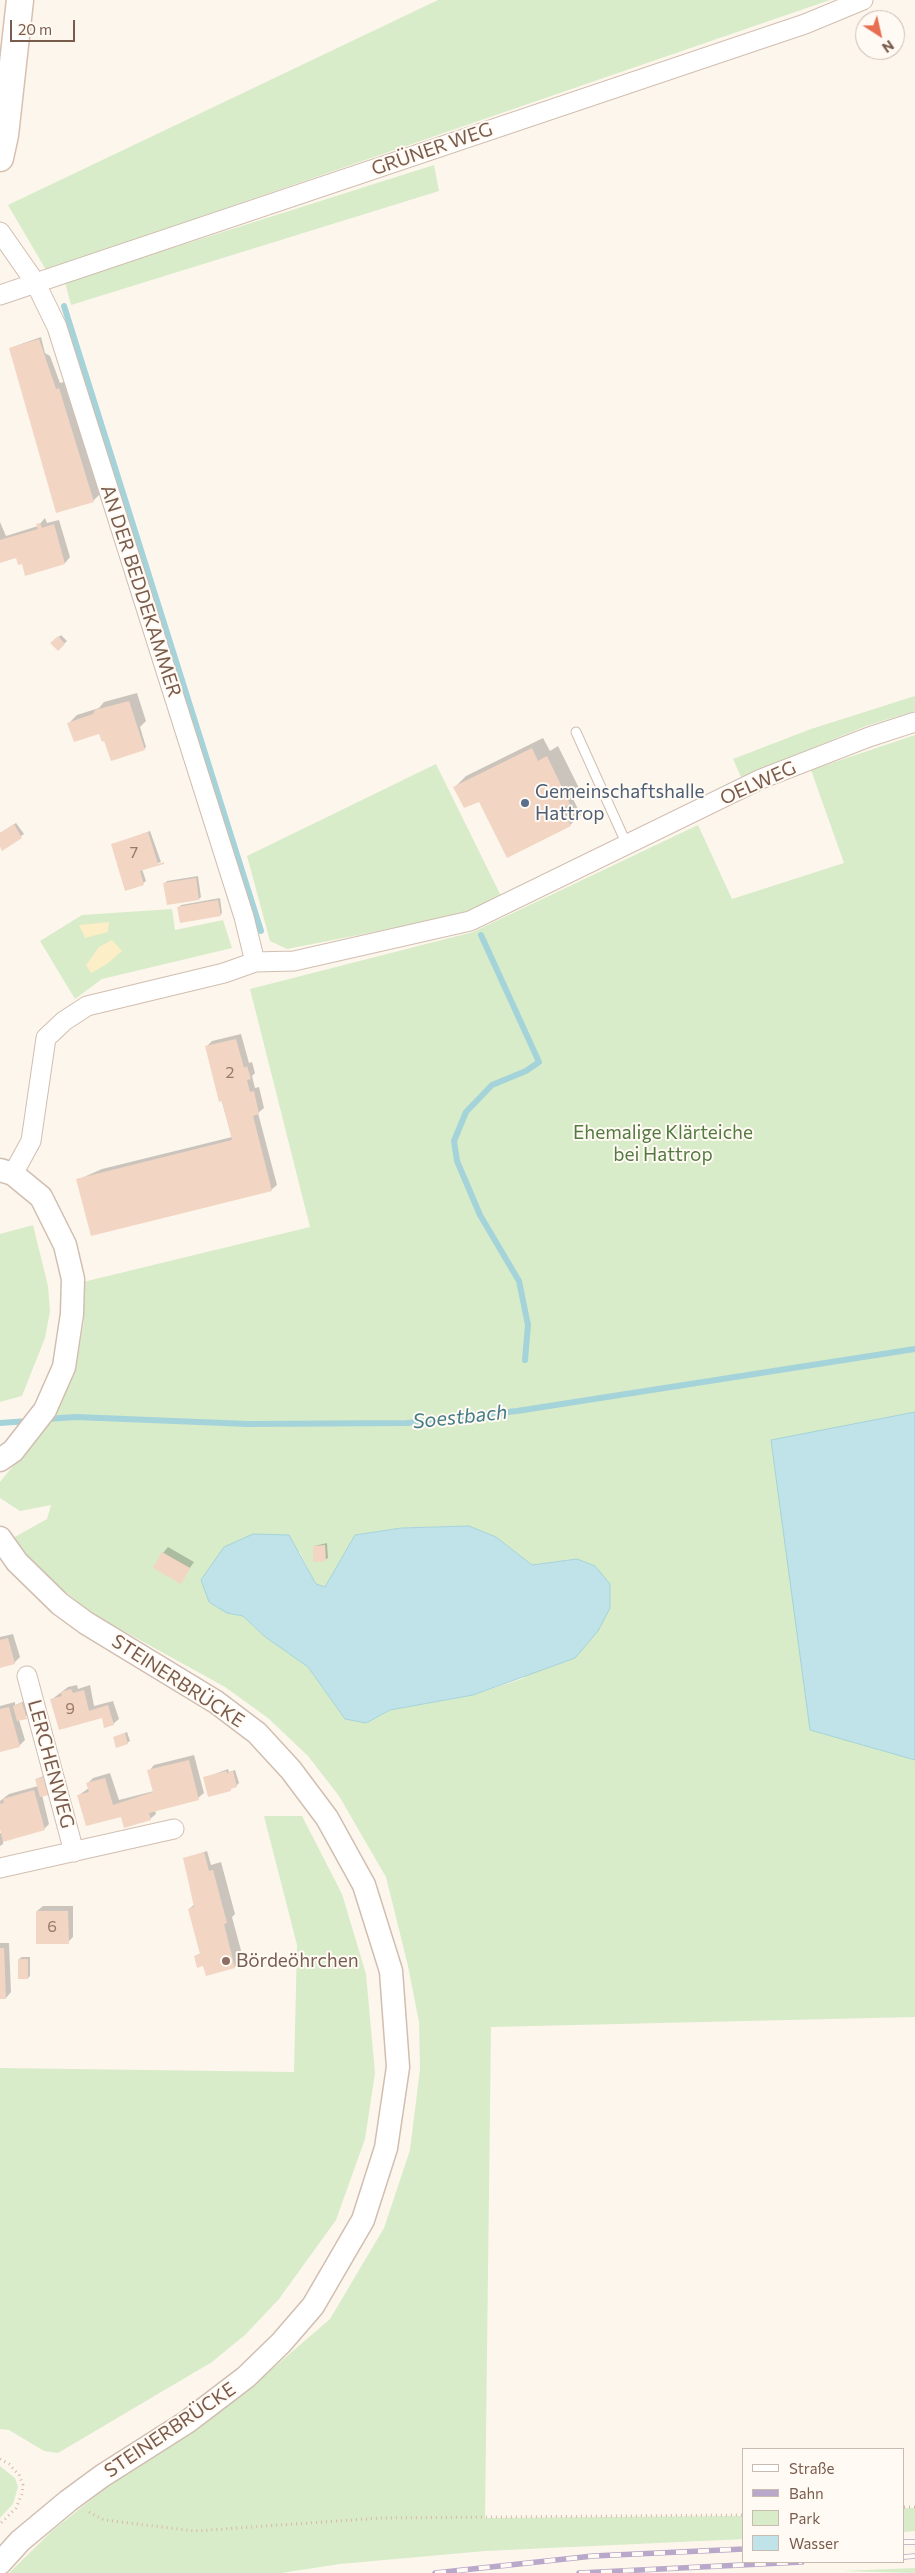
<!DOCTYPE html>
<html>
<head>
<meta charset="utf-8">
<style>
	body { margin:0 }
	#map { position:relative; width:915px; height:2573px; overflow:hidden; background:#fdf6ec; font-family:Commissioner,sans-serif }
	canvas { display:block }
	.legend { position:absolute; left:742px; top:2448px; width:162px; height:115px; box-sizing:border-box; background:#fffaf3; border:1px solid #cabbb1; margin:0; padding:6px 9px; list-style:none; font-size:15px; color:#7a5c4d }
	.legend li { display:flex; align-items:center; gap:10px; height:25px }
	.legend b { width:25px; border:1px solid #cabbb1 }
	.north { position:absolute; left:855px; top:10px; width:50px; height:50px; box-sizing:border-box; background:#fffaf3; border:1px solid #cabbb1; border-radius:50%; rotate:145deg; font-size:14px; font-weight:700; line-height:20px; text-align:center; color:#7a5c4d }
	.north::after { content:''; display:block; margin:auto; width:18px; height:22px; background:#e76f51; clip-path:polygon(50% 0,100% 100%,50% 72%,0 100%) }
	.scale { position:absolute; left:10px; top:20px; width:65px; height:22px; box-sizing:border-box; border:2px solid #7a5c4d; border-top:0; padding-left:6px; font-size:15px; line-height:18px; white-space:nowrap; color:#7a5c4d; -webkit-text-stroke:4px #fffaf3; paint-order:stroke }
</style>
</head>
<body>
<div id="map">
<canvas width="915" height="2573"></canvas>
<ul class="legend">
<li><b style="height:6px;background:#fff"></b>Straße</li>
<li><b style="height:6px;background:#b9a8c9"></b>Bahn</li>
<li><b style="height:14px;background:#d8ecc9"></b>Park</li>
<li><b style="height:14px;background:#bfe3e8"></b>Wasser</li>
</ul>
<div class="north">N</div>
<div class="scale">20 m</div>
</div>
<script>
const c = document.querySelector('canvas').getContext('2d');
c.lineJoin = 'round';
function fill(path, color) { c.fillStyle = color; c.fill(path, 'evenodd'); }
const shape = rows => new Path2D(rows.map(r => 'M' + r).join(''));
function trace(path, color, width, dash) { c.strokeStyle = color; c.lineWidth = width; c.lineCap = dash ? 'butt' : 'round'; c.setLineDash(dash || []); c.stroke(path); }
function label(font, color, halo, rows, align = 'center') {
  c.font = font + ' Commissioner,sans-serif'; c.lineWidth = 4; c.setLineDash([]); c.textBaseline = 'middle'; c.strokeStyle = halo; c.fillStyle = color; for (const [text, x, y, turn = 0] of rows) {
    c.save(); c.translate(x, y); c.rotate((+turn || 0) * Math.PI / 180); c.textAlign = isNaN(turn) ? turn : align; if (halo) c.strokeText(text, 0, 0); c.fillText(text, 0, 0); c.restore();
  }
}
const green = shape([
	[438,0,830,0,46,270,8,205],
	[434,165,439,191,71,305,65,282],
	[915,696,915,711,866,726,741,777,733,759,811,729],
	[915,735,915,2017,491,2027,485,2518,744,2516,744,2539,485,2551,340,2564,281,2573,9,2573,52,2531,112,2483,250,2388,330,2319,384,2228,410,2150,420,2069,419,2022,408,1966,386,1877,339,1796,308,1756,268,1718,225,1687,91,1613,50,1579,11,1539,47,1519,51,1505,20,1511,0,1498,0,1482,55,1414,76,1369,84,1321,83,1282,310,1227,250,989,473,932,698,825,732,899,844,863,811,770],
	[469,1526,496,1537,532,1565,577,1559,524,1678,473,1695,390,1710,366,1723,345,1719,308,1667,264,1636,243,1616,227,1613,299,1551,316,1584,325,1587,355,1535,401,1528],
	[436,764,501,896,466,914,287,949,270,941,247,856],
	[172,909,175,930,223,920,232,948,102,979,75,999,40,941,82,915],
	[33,1225,48,1286,50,1311,45,1338,22,1396,0,1402,0,1234],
	[264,1816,302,1816,342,1894,366,1974,375,2073,365,2139,336,2220,279,2299,245,2335,212,2362,58,2453,44,2451,9,2430,0,2429,0,2068,294,2072,297,1945],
	[0,2466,15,2478,18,2487,13,2504,0,2518],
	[904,2508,915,2508,915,2531,904,2532],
	[915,2568,915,2573,842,2571]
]);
const sand = shape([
	[109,922,108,932,85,938,79,925],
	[112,940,122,951,107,964,91,973,86,965,99,947]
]);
const water = shape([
	[915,1412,915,1760,810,1730,771,1440,915,1412],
	[469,1526,496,1537,532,1565,577,1559,595,1566,610,1584,610,1608,598,1631,575,1658,473,1695,390,1710,366,1723,345,1719,308,1667,264,1636,243,1616,227,1613,209,1602,201,1580,224,1547,253,1534,289,1535,316,1584,325,1587,355,1535,401,1528,469,1526]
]);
const shadow = shape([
	[41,337,45,353,50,356,60,383,67,381,101,493,93,501,57,511,10,348],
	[45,518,47,523,59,520,70,557,65,563,26,574,23,563,17,556,0,556,0,522,6,536,38,526],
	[61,635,67,641,58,649,52,643],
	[137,693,146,721,140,727,146,747,144,749,105,740,100,732,69,723,77,715,99,708,104,702],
	[543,738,550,751,558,746,581,792,573,799,581,815,570,825,480,800,455,787,466,776],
	[16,823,24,834,3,849,0,845,0,833],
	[150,831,161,862,142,869,146,881,143,883,112,845],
	[198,876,201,897,199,899,165,883,167,881],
	[220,898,222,913,220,915,179,907,181,905],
	[241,1034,249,1063,252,1062,255,1073,252,1076,255,1088,259,1087,264,1108,258,1113,277,1185,271,1190,77,1180,102,1169,232,1137,206,1047,212,1041],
	[327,1543,328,1558,325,1560,314,1546],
	[168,1547,194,1562,180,1582,163,1553],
	[13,1634,20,1657,14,1663,0,1667,0,1637],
	[77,1685,78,1689,90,1685,94,1706,113,1701,119,1719,113,1724,103,1717,51,1700,68,1687],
	[25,1701,28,1715,19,1720,25,1740,20,1745,0,1751,0,1706,15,1702,15,1705],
	[127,1732,130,1741,127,1743,114,1737],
	[194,1755,204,1793,198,1798,155,1810,156,1814,150,1819,122,1815,79,1795,89,1788,88,1783,93,1778,110,1773,119,1800,154,1791,149,1771,154,1765],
	[228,1769,229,1772,235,1770,239,1783,236,1786,204,1778],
	[46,1775,51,1791,42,1795,49,1824,44,1829,3,1840,3,1844,0,1846,0,1833,2,1833,0,1801,9,1794,38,1786,36,1779],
	[207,1851,211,1865,221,1862,235,1914,232,1917,243,1958,235,1967,207,1974,204,1963,195,1956,201,1953,189,1909,195,1904,184,1859],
	[43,1906,73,1906,73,1937,68,1942,37,1911],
	[0,1943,9,1943,11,1992,6,1998,0,1998],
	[22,1957,30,1957,30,1976,28,1978,19,1959]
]);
const stream = shape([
	[64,306,261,931],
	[481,935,539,1062,526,1071,492,1085,466,1112,454,1141,457,1161,480,1215,519,1281,528,1325,525,1360],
	[46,1419,76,1417,248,1424,407,1423,517,1411,915,1349],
	[0,1423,29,1421]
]);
const building = shape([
	[39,339,56,389,59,388,94,502,56,513,9,348],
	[40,523,42,528,54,524,65,564,25,576,22,564,18,565,16,558,0,563,0,540,38,529,36,524],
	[58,636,65,644,58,651,50,643],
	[129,701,145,750,111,761,104,741,102,742,99,734,74,742,67,723,93,714,95,710],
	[532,748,538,761,547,756,570,804,562,808,571,826,507,858,479,802,464,808,453,787],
	[14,824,22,838,2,851,0,847,0,833],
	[148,832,158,864,164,862,164,864,140,871,144,885,125,891,111,844],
	[196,878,199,900,167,905,163,883],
	[218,900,221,916,180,923,177,907],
	[236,1039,244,1068,247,1066,251,1079,247,1080,250,1092,254,1091,259,1114,253,1116,272,1191,91,1236,76,1179,232,1140,222,1101,219,1102,205,1046],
	[325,1545,326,1561,313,1562,313,1546],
	[162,1552,190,1568,181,1584,153,1568],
	[8,1638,15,1664,0,1668,0,1640],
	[71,1689,73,1693,84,1690,89,1711,108,1705,114,1725,104,1728,102,1718,59,1730,50,1699,62,1696,61,1692],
	[22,1703,27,1719,17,1721,13,1706],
	[9,1707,20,1747,0,1752,0,1709],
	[125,1733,128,1744,116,1748,113,1737],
	[189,1760,199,1800,149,1813,151,1820,124,1828,121,1817,86,1826,77,1795,89,1792,86,1783,105,1778,113,1805,153,1792,147,1770],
	[226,1771,227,1773,233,1771,237,1787,231,1789,231,1791,208,1797,203,1777],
	[44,1777,49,1795,40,1797,35,1779],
	[34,1790,45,1830,3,1842,0,1829,0,1804,4,1803,3,1799],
	[204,1852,209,1871,213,1870,227,1923,224,1924,235,1968,206,1976,203,1966,197,1968,194,1956,200,1954,188,1909,194,1907,183,1858],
	[36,1911,68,1911,69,1944,36,1944],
	[0,1948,4,1948,6,1999,0,1999],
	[18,1959,28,1959,28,1979,18,1979]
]);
const path = shape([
	[0,2459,9,2464,19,2475,23,2485,22,2494,16,2508,0,2524],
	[904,2507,915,2507],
	[89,2512,104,2520,195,2531,380,2518,744,2515]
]);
const service = shape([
	[576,732,627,845]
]);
const minor = shape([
	[0,232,35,282,57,327,244,917,255,962],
	[0,295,805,24,863,0],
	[13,1174,31,1141,46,1038,64,1021,87,1006,224,973,255,962,294,961,470,921,761,779,869,737,915,722],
	[27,1676,74,1852],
	[0,1868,174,1829]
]);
const tertiary = shape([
	[0,1170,13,1174,41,1197,65,1245,73,1279,72,1314,64,1367,45,1410,13,1451,0,1460],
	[0,1538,17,1562,60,1604,86,1623,216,1702,257,1733,291,1770,327,1818,364,1885,391,1971,398,2067,386,2148,363,2220,313,2306,281,2343,246,2377,187,2422,102,2476,68,2501,20,2541,0,2563]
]);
const secondary = shape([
	[0,158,5,135,20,0]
]);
const rail = shape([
	[904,2542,915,2542],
	[904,2557,915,2556],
	[435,2573,593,2556,744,2549],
	[579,2573,802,2562]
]);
const markers = [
	[525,803,5,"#5c6f8a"],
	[226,1961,5,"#8d6e63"]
];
const numberNames = [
	["7",134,853],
	["2",230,1073],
	["9",70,1709],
	["6",52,1927]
];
const streetNames = [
	["GRÜNER WEG",432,149,-19],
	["AN DER BEDDEKAMMER",141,591,72],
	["OELWEG",758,783,-24],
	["STEINERBRÜCKE",178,1681,33],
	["LERCHENWEG",51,1764,75],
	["STEINERBRÜCKE",170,2430,-34]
];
const serviceNames = [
	["Gemeinschaftshalle",535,792],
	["Hattrop",535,814]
];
const parkNames = [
	["Ehemalige Klärteiche",663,1133],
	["bei Hattrop",663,1155]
];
const educationNames = [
	["Bördeöhrchen",236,1961]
];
const waterNames = [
	["Soestbach",460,1417,-6]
];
fill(green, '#d8ecc9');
fill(sand, '#fcefc7');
fill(water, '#bfe3e8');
trace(water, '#a5d3da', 1);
fill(shadow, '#0003');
trace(stream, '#a5d3da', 6);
fill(building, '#f3d5c3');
trace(service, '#d1beb0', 11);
trace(minor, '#d1beb0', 21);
trace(tertiary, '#d1beb0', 25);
trace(secondary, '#d6c0b0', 29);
trace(path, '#d9b8a5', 3, [1, 4]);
trace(service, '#fff', 9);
trace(minor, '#fff', 19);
trace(tertiary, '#fff', 22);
trace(secondary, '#fff', 26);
trace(rail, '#b9a8c9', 5.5);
trace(rail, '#fffaf3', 4, [11]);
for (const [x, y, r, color] of markers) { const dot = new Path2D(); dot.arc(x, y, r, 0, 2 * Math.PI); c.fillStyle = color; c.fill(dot); trace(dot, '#fffaf3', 2); }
label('16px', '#987a6a', null, numberNames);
label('19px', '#7a5c4d', '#fffaf3', streetNames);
label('19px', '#4e5e75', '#fffaf3', serviceNames, 'left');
label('19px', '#537a41', '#fffaf3', parkNames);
label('19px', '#785e54', '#fffaf3', educationNames, 'left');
label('italic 20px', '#437c86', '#fffaf3', waterNames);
</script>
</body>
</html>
